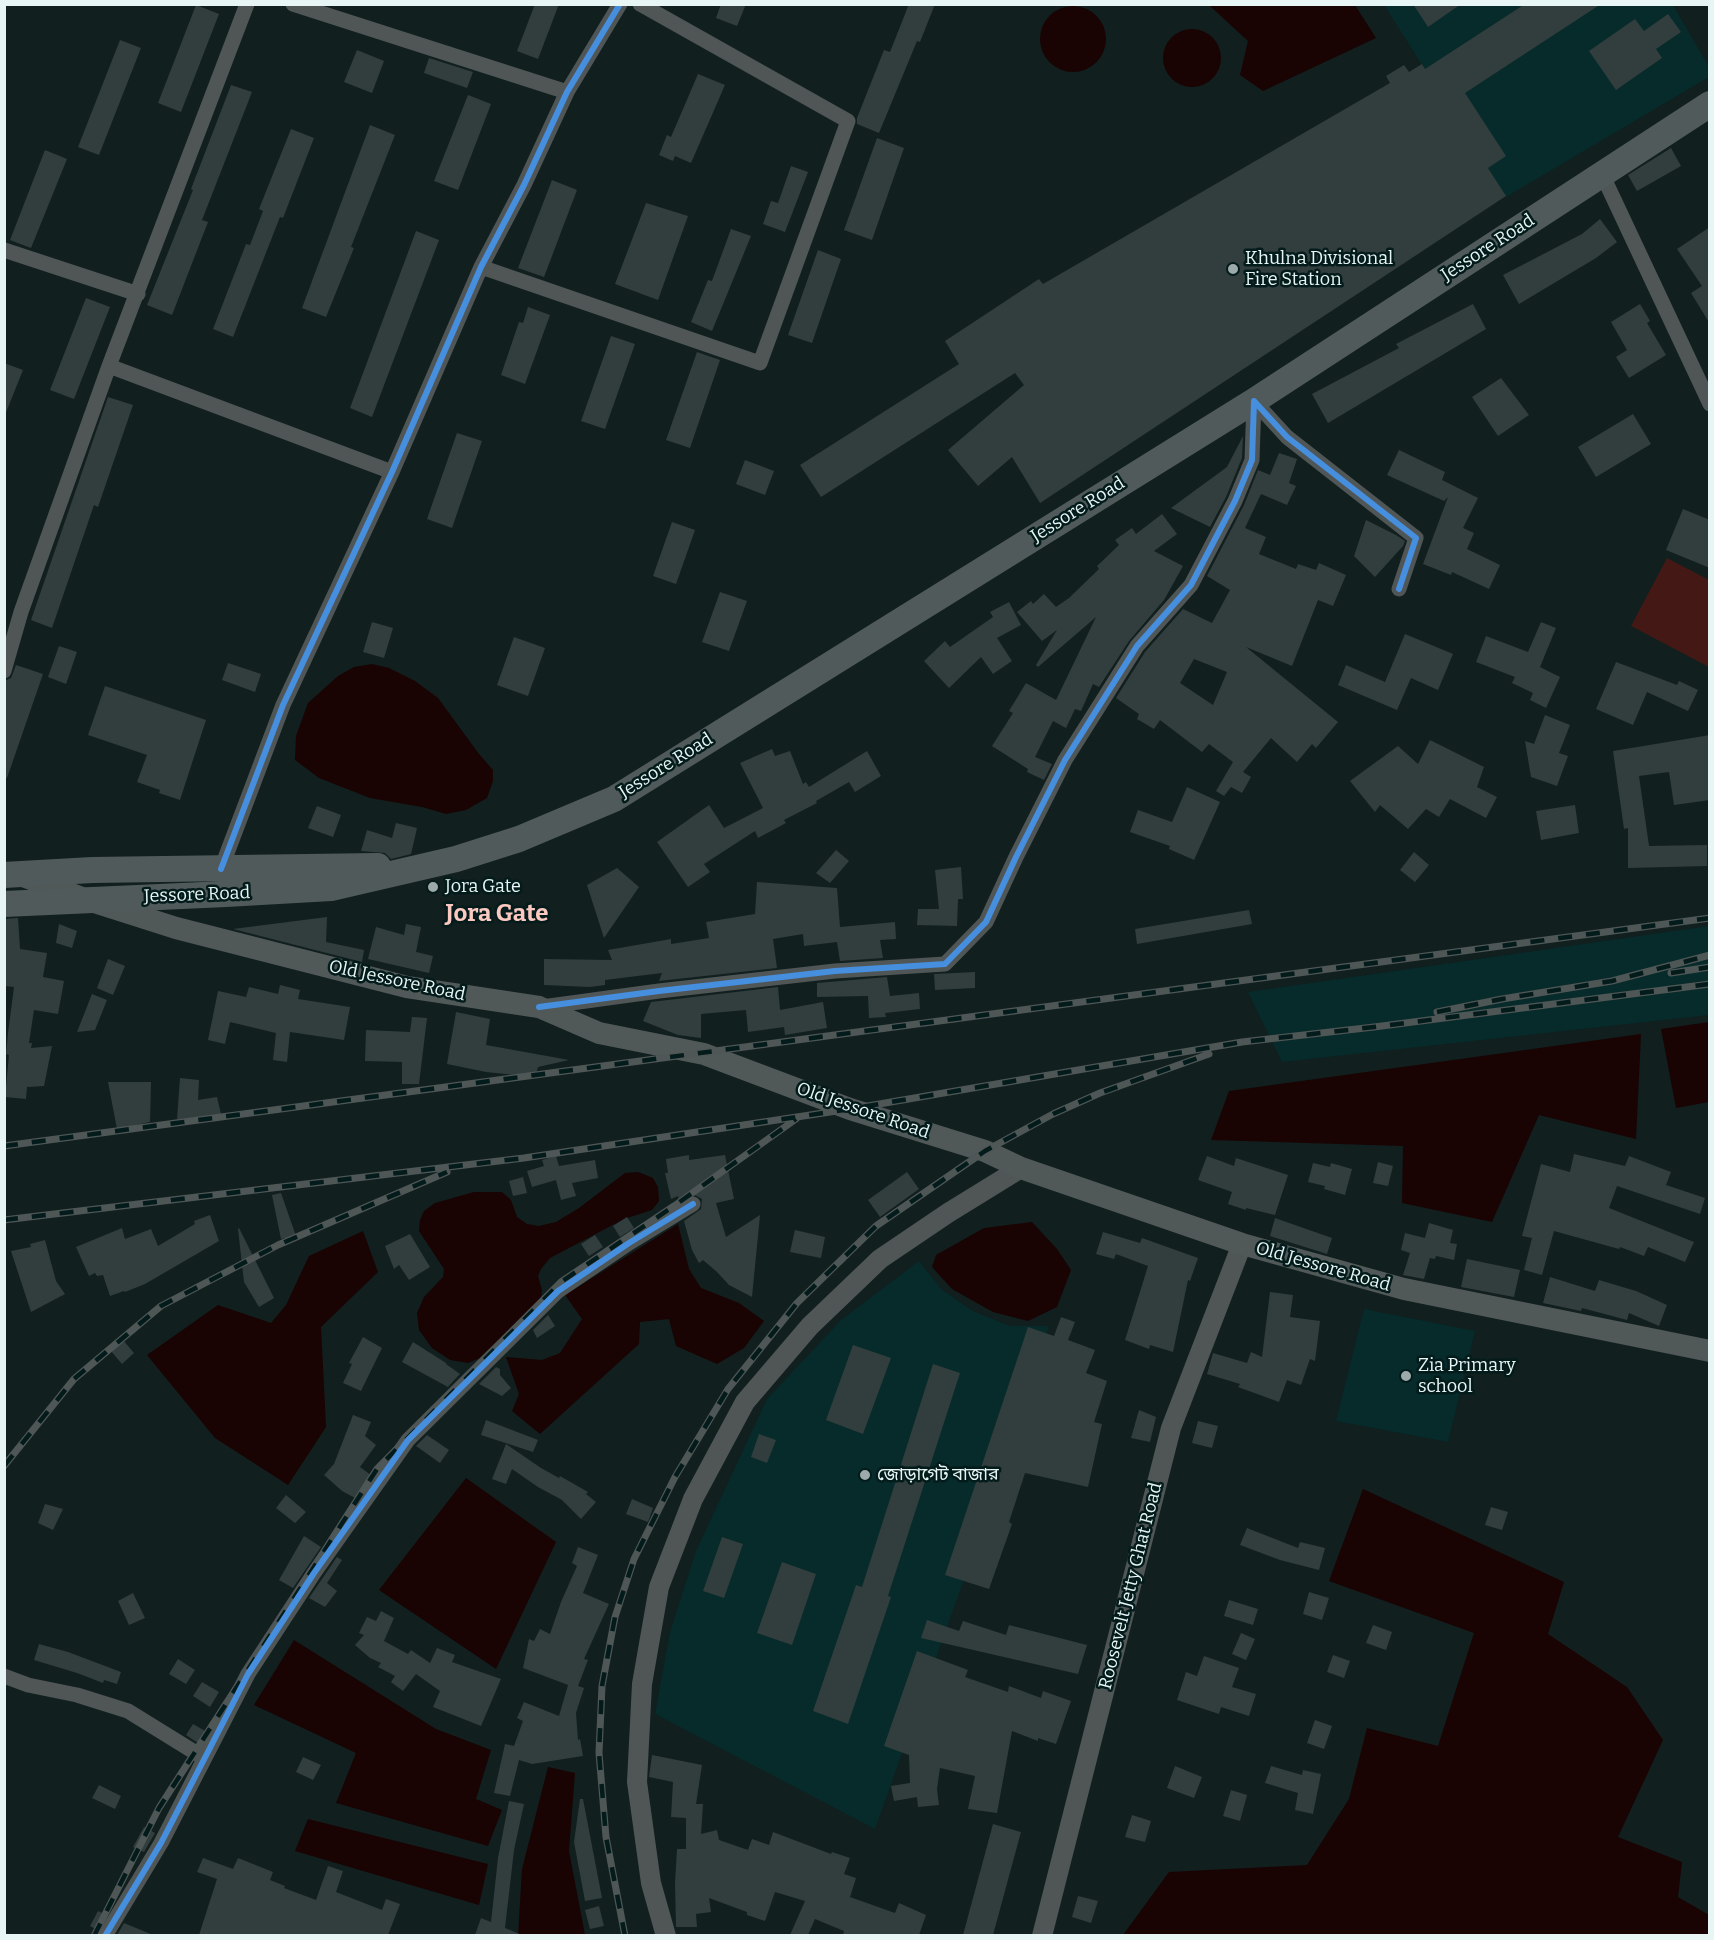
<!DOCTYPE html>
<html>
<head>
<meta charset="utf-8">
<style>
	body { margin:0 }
	#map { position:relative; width:1714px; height:1940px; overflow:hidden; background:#111f1f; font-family:Bitter,serif }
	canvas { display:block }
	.frame { position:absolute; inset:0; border:6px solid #e7f6f5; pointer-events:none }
</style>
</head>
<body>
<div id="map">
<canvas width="1714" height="1940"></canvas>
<div class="frame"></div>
</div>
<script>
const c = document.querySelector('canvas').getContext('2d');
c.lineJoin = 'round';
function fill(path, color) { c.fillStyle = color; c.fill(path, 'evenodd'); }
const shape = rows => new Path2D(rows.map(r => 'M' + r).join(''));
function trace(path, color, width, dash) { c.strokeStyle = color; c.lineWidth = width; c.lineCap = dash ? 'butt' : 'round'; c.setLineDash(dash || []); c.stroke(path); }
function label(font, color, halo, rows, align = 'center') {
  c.font = font + ' Bitter,"Noto Sans Bengali",serif'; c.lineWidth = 5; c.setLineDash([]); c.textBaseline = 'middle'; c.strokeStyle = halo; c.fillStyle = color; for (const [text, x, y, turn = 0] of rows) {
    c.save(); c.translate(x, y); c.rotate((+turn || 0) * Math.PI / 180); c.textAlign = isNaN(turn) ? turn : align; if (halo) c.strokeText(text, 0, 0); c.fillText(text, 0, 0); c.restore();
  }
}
const built = shape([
	[1384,5,1673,5,1709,67,1709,77,1506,197],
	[1709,926,1709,1015,1282,1062,1248,992],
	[919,1261,942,1290,973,1311,1010,1326,1049,1326,973,1554,875,1829,655,1714,670,1632,696,1551,767,1399,841,1320],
	[1364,1309,1475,1331,1448,1442,1336,1421]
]);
const green = shape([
	[1667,558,1709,580,1709,667,1631,626]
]);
const water = shape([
	[1209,5,1355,5,1376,38,1263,91,1240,75,1248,41],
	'1040 39a33 33 0 1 1 66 0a33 33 0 1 1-66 0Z',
	'1163 58a29 29 0 1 1 58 0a29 29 0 1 1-58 0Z',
	[372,664,389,668,415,681,438,698,479,754,493,770,493,781,487,798,466,810,446,814,422,807,370,798,319,778,295,760,296,736,308,703,338,676,354,667],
	[1709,1022,1709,1102,1676,1108,1661,1029],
	[1641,1034,1636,1139,1539,1115,1492,1222,1402,1203,1403,1146,1211,1140,1229,1091],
	[638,1172,653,1178,658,1187,659,1201,652,1210,624,1219,550,1258,541,1269,538,1276,542,1290,541,1299,480,1358,468,1363,450,1360,432,1348,419,1330,417,1313,424,1297,443,1277,444,1269,419,1231,420,1220,424,1211,435,1203,474,1192,502,1192,511,1200,517,1217,527,1224,539,1226,556,1222,579,1208,625,1173],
	[1032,1222,1057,1249,1071,1270,1057,1307,1028,1321,993,1312,952,1289,932,1267,936,1255,984,1228],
	[678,1224,689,1269,701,1288,739,1303,764,1321,744,1348,717,1364,676,1346,669,1319,640,1322,639,1344,540,1434,512,1411,519,1394,506,1357,542,1360,560,1353,582,1319,565,1295],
	[363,1231,378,1272,321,1327,326,1427,288,1485,215,1438,147,1355,218,1305,271,1323,286,1305,309,1256],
	[466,1478,556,1542,496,1669,379,1590],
	[1363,1489,1564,1582,1548,1634,1627,1687,1663,1740,1618,1837,1682,1862,1678,1897,1709,1915,1709,1935,1123,1935,1169,1872,1307,1865,1349,1799,1367,1728,1438,1746,1474,1633,1329,1581],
	[294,1640,436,1729,491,1750,476,1799,502,1810,488,1846,336,1803,356,1753,254,1705],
	[548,1767,575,1773,569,1851,585,1935,518,1936,522,1869],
	[308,1819,488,1864,479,1905,295,1851]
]);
const building = shape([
	[535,4,559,4,538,59,517,51],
	[721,4,746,4,737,26,716,18],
	[909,4,935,4,920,42,917,41,879,133,857,124,857,118,884,50,890,52],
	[1413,4,1461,4,1428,27],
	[1525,4,1601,4,1465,93,1506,156,1488,168,1506,196,1040,503,1012,457,978,486,948,450,1024,385,1015,373,821,497,800,465,959,364,945,341,1039,279,1043,284,1390,83,1386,76,1404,65,1409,72,1422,64,1425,69],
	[196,5,219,14,181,112,158,103],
	[1668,14,1681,32,1656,49,1662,58,1616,90,1589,51,1635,19,1644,31],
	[120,40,141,48,99,155,78,147],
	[357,50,384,61,372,93,344,82],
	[429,58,473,72,467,88,424,73],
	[698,74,725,85,691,163,675,156,673,161,659,155,667,135,671,137],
	[231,85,252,92,202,220,208,222,172,315,147,305,193,190,191,189],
	[468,95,491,104,458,190,434,181],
	[370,125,395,135,351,247,354,248,326,317,302,308],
	[291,129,314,138,283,218,280,217,233,337,213,329,246,244,250,245,263,211,259,209],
	[877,138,904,148,872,240,844,230],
	[1671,148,1681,166,1637,191,1628,175],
	[45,150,67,159,31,248,10,240],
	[791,166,808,172,785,232,763,224,771,201,778,203],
	[552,180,577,190,544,277,518,268],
	[646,203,688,216,658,300,615,284],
	[1600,219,1617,242,1596,258,1519,304,1503,275,1582,234],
	[1710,227,1710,324,1691,293,1702,286,1677,249],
	[731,229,751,236,712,331,691,322,708,280,712,281],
	[416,231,439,240,372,417,350,408],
	[818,250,841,259,812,343,788,335],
	[86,298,110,307,74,399,50,390],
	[1473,304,1486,329,1328,423,1312,394,1399,348,1396,344],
	[1640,304,1650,321,1647,323,1666,355,1629,378,1616,357,1627,350,1611,322],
	[528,307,550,315,525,384,501,375,519,322,523,323],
	[611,336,635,344,605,429,581,421],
	[697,352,720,360,690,448,666,440],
	[4,363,23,370,5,415,4,415],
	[1501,378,1529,415,1498,436,1472,397],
	[108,397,133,405,98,507,94,505,52,628,31,620],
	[1633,414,1651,444,1596,477,1578,447],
	[457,433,482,441,452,528,427,519],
	[1243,436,1242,458,1226,497,1210,527,1171,508,1227,467],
	[1399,450,1445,472,1442,480,1478,498,1463,528,1474,533,1467,549,1500,565,1489,589,1452,572,1451,575,1423,564,1448,497,1444,501,1387,475],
	[1279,453,1297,459,1289,483,1296,486,1287,505,1261,494,1245,528,1266,537,1259,554,1296,569,1298,564,1316,570,1319,563,1346,575,1333,606,1318,600,1292,666,1246,647,1338,722,1316,748,1312,744,1297,762,1271,738,1243,772,1251,777,1242,793,1231,787,1224,796,1216,791,1233,762,1209,744,1202,752,1160,720,1154,729,1137,719,1139,714,1116,698,1145,652,1183,609,1212,623,1230,590,1207,576,1244,505,1258,470,1270,475],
	[1194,659,1227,672,1213,705,1180,683],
	[745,460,774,471,765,495,736,484],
	[1683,509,1710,520,1710,568,1666,550],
	[1162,514,1177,534,1154,551,1183,566,1164,600,1129,641,1099,687,1093,684,1081,711,1075,709,1066,728,1053,721,1035,757,1052,764,1044,780,1027,772,1028,769,992,746,1013,713,1009,711,1026,683,1056,700,1096,617,1038,667,1036,665,1057,630,1042,641,1017,612,1031,601,1033,604,1044,594,1056,607,1069,598,1099,569,1097,566,1119,545,1115,540,1132,528,1136,534],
	[1366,520,1396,535,1405,541,1403,546,1375,577,1354,556],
	[672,522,695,530,676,584,653,576],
	[720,592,747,601,729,651,702,642],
	[1009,602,1021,625,997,638,1012,661,993,674,981,657,949,688,924,661,945,641,950,647,993,617,990,612],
	[372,622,393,628,384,658,363,652],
	[1541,622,1556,628,1540,667,1560,677,1546,708,1530,700,1533,693,1512,683,1515,677,1476,662,1486,636,1528,652],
	[1405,634,1453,654,1438,690,1411,678,1397,710,1338,685,1346,665,1385,682],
	[514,637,545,648,528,696,497,685],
	[59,646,77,652,66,684,48,677],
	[1616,662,1677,685,1679,681,1698,690,1688,711,1647,692,1633,725,1596,709],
	[228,663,261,674,255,692,222,680],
	[16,665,43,674,7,778,4,777,4,681,11,678],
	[105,686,206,720,180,800,159,793,160,790,137,782,147,755,88,735],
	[1545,715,1570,725,1559,753,1568,756,1557,786,1531,777,1525,741,1534,744],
	[1710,735,1710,800,1674,805,1669,772,1639,776,1649,846,1707,845,1707,866,1628,868,1628,828,1624,829,1613,751],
	[1430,740,1484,767,1477,787,1497,797,1486,818,1450,799,1439,817,1426,809,1408,829,1380,805,1375,812,1350,781,1398,746,1418,764],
	[772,749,775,756,790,751,803,784,806,782,809,787,867,751,881,776,855,792,849,782,816,801,817,803,784,820,786,823,758,838,755,831,704,864,710,872,688,887,657,842,709,805,724,828,763,808,740,763],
	[1187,787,1220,802,1194,860,1169,849,1170,846,1130,832,1138,810,1172,822],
	[1575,805,1579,833,1541,840,1536,811],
	[317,806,341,815,333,837,308,828],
	[396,823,417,828,411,854,391,859,385,853,361,851,367,830,392,838],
	[836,850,849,861,830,883,816,873],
	[1414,852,1429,865,1415,882,1400,870],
	[961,867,963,899,958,899,957,926,917,925,918,909,939,909,935,870],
	[617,868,639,887,604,938,587,885],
	[757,882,837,888,840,927,895,922,896,939,880,940,883,958,840,961,837,942,804,946,803,934,773,939,777,968,659,981,662,973,605,980,605,985,590,987,544,985,544,959,612,960,608,950,671,939,671,944,709,938,706,922,755,914],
	[1249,910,1252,924,1137,944,1135,929],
	[327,917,326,942,364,950,362,962,233,929],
	[18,918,20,949,47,953,43,977,64,981,58,1014,34,1010,29,1043,32,1043,31,1048,52,1046,44,1086,27,1087,26,1099,5,1097,9,1055,6,1054,8,1033,14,987,4,986,4,919],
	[59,924,77,931,72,948,56,943],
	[406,924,421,927,416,952,433,956,429,973,368,959,376,927,404,935],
	[108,959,125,966,113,995,97,988],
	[975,972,975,988,935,990,934,974],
	[887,977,890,996,919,993,920,1009,885,1013,886,1017,869,1018,868,996,817,997,817,983],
	[280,985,300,990,298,999,350,1007,344,1040,290,1032,287,1062,273,1060,276,1033,230,1022,225,1044,208,1040,218,991,246,997,249,987,278,994],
	[778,987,780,1010,823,1002,827,1028,785,1035,784,1027,748,1032,746,1010,701,1014,701,1038,678,1035,643,1021,651,1002],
	[92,994,107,1000,95,1030,77,1032],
	[456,1012,490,1019,486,1045,569,1060,538,1067,535,1077,486,1072,447,1064],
	[412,1017,427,1018,419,1084,402,1084,402,1062,365,1061,366,1030,410,1032],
	[180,1078,199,1080,198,1100,217,1097,221,1114,177,1120],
	[108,1082,151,1082,150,1122,117,1129],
	[1574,1154,1625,1166,1629,1156,1671,1172,1666,1185,1705,1198,1700,1214,1617,1186,1609,1208,1694,1242,1685,1262,1648,1247,1644,1256,1620,1247,1619,1249,1554,1231,1542,1275,1524,1270,1532,1238,1522,1236,1541,1164,1570,1172],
	[689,1155,689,1160,725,1155,734,1199,716,1203,726,1237,760,1215,752,1297,729,1285,717,1272,703,1260,699,1263,692,1250,684,1221,701,1209,702,1199,693,1194,679,1201,678,1196,671,1199,665,1173,668,1173,666,1159],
	[556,1156,559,1166,595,1160,598,1178,572,1183,576,1196,561,1200,556,1180,532,1187,527,1171,544,1166,542,1160],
	[1207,1156,1234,1166,1236,1158,1288,1175,1275,1215,1246,1208,1246,1210,1228,1204,1232,1192,1198,1180],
	[1378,1162,1393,1166,1388,1186,1373,1183],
	[1313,1163,1330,1167,1331,1163,1352,1169,1345,1195,1324,1189,1325,1186,1308,1182],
	[907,1172,919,1189,880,1217,868,1200],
	[523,1177,527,1193,513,1196,509,1181],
	[281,1193,296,1236,281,1239,272,1195],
	[210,1215,219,1241,145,1284,125,1292,124,1291,110,1296,103,1275,97,1276,95,1273,89,1276,76,1247,122,1228,125,1239,151,1229,158,1246,195,1224,194,1221],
	[627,1217,634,1228,620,1237,613,1226],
	[1275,1218,1332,1238,1327,1254,1270,1236],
	[1429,1223,1453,1230,1450,1243,1457,1244,1454,1260,1436,1256,1435,1259,1430,1258,1424,1279,1403,1275,1410,1253,1401,1250,1405,1233,1425,1238],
	[239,1228,274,1298,259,1307,244,1282,238,1229],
	[795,1230,825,1237,821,1258,790,1252],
	[1103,1232,1140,1243,1142,1238,1198,1258,1190,1281,1188,1280,1173,1352,1150,1345,1149,1349,1125,1340,1148,1266,1116,1254,1114,1259,1096,1254],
	[410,1234,430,1267,409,1280,399,1265,394,1269,385,1246],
	[595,1235,603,1247,589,1256,581,1244],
	[45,1240,56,1281,65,1294,31,1312,11,1251,31,1247,30,1244],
	[1467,1259,1520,1270,1514,1297,1461,1287],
	[1550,1277,1595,1291,1599,1280,1636,1291,1667,1305,1659,1326,1629,1313,1627,1320,1582,1308,1581,1311,1543,1303],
	[1270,1292,1293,1295,1290,1317,1320,1321,1315,1361,1310,1359,1301,1385,1287,1380,1279,1402,1238,1387,1240,1384,1207,1374,1213,1353,1247,1363,1251,1352,1262,1357],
	[548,1315,555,1326,537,1338,533,1330],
	[1061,1317,1075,1322,1068,1340,1095,1350,1086,1373,1107,1381,1094,1422,1102,1424,1088,1487,1025,1473,1009,1522,1012,1524,989,1589,945,1575,1028,1327,1054,1336],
	[363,1337,382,1348,361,1391,343,1383,352,1364,349,1363],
	[123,1340,134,1353,122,1364,111,1351],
	[413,1342,446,1363,446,1364,460,1374,457,1377,448,1387,402,1362],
	[853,1345,891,1358,863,1434,826,1420],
	[933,1364,960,1373,888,1596,891,1597,848,1724,813,1711,856,1585,862,1587],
	[496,1367,500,1369,500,1375,511,1388,502,1396,479,1384],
	[1139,1410,1156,1417,1150,1442,1131,1438],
	[353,1415,371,1422,365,1436,376,1445,360,1467,371,1475,355,1498,342,1491,324,1475,334,1464],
	[486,1420,538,1440,533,1452,481,1435],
	[1198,1421,1218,1426,1212,1448,1192,1443],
	[759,1434,776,1440,767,1463,751,1457],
	[427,1435,449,1450,440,1463,416,1446],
	[506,1444,541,1468,559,1478,560,1476,588,1492,586,1494,596,1502,581,1519,562,1500,538,1487,512,1469,506,1484,492,1479],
	[286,1495,306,1512,295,1523,276,1508],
	[632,1499,653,1508,648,1522,626,1514],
	[45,1504,63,1509,53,1530,38,1523],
	[1491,1507,1508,1512,1502,1530,1485,1525],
	[1247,1528,1298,1548,1300,1542,1325,1548,1319,1570,1280,1560,1240,1545],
	[304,1536,321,1547,293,1588,279,1580],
	[722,1537,743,1544,724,1598,703,1591],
	[578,1547,598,1555,583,1593,609,1604,584,1659,588,1660,578,1686,584,1688,576,1713,578,1740,580,1739,583,1756,532,1764,519,1760,510,1796,494,1793,505,1744,514,1746,523,1721,517,1718,524,1702,559,1716,568,1685,523,1668,529,1639,534,1641,540,1629,550,1634,561,1602,577,1566,572,1563],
	[337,1557,342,1560,327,1583,337,1591,325,1607,309,1598],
	[782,1562,816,1574,792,1645,757,1633],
	[1309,1592,1329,1598,1322,1620,1303,1614],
	[133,1593,145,1618,129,1625,118,1601],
	[1229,1600,1258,1609,1253,1625,1224,1616],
	[381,1611,394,1618,384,1641,408,1654,411,1650,430,1663,437,1648,455,1655,452,1662,501,1679,481,1726,433,1707,440,1691,416,1674,403,1691,391,1682,395,1676,378,1667,381,1663,370,1658,355,1645,364,1635,359,1633,367,1617,376,1621],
	[927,1620,959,1631,963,1621,1006,1635,1009,1625,1087,1645,1078,1674,921,1638],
	[1373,1625,1392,1632,1386,1650,1366,1643],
	[1241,1633,1255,1639,1246,1660,1232,1654],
	[39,1644,68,1652,121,1672,117,1684,104,1680,103,1683,77,1673,34,1660],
	[917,1651,968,1670,965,1677,1008,1692,1009,1686,1041,1698,1043,1691,1071,1701,1056,1744,1038,1738,1038,1741,1012,1731,997,1813,968,1809,975,1776,940,1768,937,1789,939,1805,918,1807,917,1797,894,1801,891,1786,910,1783,909,1755,884,1746],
	[1333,1655,1350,1661,1344,1678,1327,1672],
	[1204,1656,1239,1668,1232,1687,1256,1694,1249,1716,1221,1707,1219,1714,1177,1700,1186,1672,1197,1676],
	[178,1659,195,1670,186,1684,169,1674],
	[202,1682,219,1692,210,1707,193,1696],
	[1315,1720,1332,1726,1324,1749,1307,1743],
	[193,1724,207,1732,201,1745,186,1735],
	[652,1755,702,1765,696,1804,703,1804,701,1834,717,1830,719,1840,748,1850,752,1839,769,1845,773,1832,831,1854,832,1852,850,1858,844,1874,856,1878,850,1897,895,1913,899,1903,926,1915,919,1935,843,1935,844,1931,815,1919,808,1935,790,1935,805,1901,775,1892,765,1921,747,1915,747,1912,709,1898,711,1912,696,1914,697,1927,676,1927,675,1883,677,1849,686,1849,686,1818,671,1817,673,1782,649,1777],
	[303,1757,321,1765,313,1780,296,1772],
	[1175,1766,1202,1777,1194,1798,1167,1788],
	[1271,1766,1302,1775,1303,1770,1321,1774,1313,1814,1295,1810,1298,1793,1265,1783],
	[99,1785,121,1796,115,1809,92,1798],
	[1231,1790,1247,1795,1240,1821,1223,1816],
	[580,1799,583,1799,602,1898,585,1901,574,1842],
	[509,1801,524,1804,514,1850,505,1928,522,1935,475,1935,481,1918,491,1922,498,1858],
	[1132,1815,1151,1821,1145,1842,1125,1837],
	[993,1824,1021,1832,993,1935,963,1935],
	[144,1827,155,1833,144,1852,133,1847],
	[203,1858,233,1869,238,1858,273,1872,270,1880,285,1886,284,1888,316,1900,328,1866,343,1871,336,1892,382,1910,386,1899,400,1904,388,1935,199,1935,217,1879,197,1872],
	[1078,1896,1098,1901,1091,1923,1072,1917],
	[599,1906,604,1926,590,1929,585,1910],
	[98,1911,106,1915,97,1930,90,1926],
	[124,1923,153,1935,117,1935]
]);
const minor = shape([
	[293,4,567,92],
	[1602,174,1710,404],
	[4,250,138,294],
	[481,267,760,363,848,121,640,4],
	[109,366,392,472],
	[4,671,21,612,109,366,247,4],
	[221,869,283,705,392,472,481,267,524,185,567,92,620,4],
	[542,1007,659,991,835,971,945,964,986,922,1016,857,1065,760,1137,646,1191,585,1235,501,1252,460,1254,401,1287,437,1416,538,1399,589],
	[4,1676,28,1685,77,1695,128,1711,204,1758],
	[105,1936,161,1843,248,1674,314,1573,408,1440,558,1291,629,1243,693,1204]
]);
const tertiary = shape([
	[666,1936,651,1883,637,1782,642,1684,659,1587,693,1499,745,1402,810,1326,880,1259,948,1213,1021,1168],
	[1042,1936,1171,1428,1242,1244]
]);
const secondary = shape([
	[20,875,85,899,176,928,407,987,539,1007,599,1033,704,1054,850,1109,985,1151,1021,1168,1242,1244,1404,1289,1710,1351]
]);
const trunk = shape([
	[4,875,92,870,378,866],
	[4,904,226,894,331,888,456,859,519,839,614,799,1254,401,1710,104]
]);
const rail = shape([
	[1671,973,1710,967],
	[1437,1012,1502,999,1612,981,1710,955],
	[4,1146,1710,918],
	[4,1220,524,1158,850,1109,1242,1042,1374,1027,1710,984],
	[4,1466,74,1379,161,1306,278,1245,447,1172],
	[94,1936,159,1808,377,1469,561,1282,674,1206,796,1119],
	[625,1936,606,1837,599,1753,602,1686,615,1617,634,1559,675,1477,728,1389,797,1303,876,1226,985,1151,1053,1114,1100,1093,1209,1054]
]);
const cycleway = shape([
	[221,869,283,705,392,472,481,267,524,185,567,92,620,4],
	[539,1007,659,991,835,971,945,964,986,922,1016,857,1065,760,1137,646,1191,585,1235,501,1252,460,1254,401,1287,437,1416,538,1399,589],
	[105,1936,161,1843,248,1674,314,1573,408,1440,558,1291,629,1243,693,1204]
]);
const markers = [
	[1233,269,6,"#9cabaa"],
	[433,887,6,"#9cabaa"],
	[1406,1376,6,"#9cabaa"],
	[865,1475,6,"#9cabaa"]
];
const streetNames = [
	["Jessore Road",1488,248,-33],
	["Jessore Road",1078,510,-32],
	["Jessore Road",666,766,-32],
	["Jessore Road",197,895,-2],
	["Old Jessore Road",397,981,12],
	["Old Jessore Road",863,1111,19],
	["Old Jessore Road",1323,1267,16],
	["Roosevelt Jetty Ghat Road",1131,1586,-76]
];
const poiNames = [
	["Khulna Divisional",1245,259],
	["Fire Station",1245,280],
	["Jora Gate",445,887],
	["Zia Primary",1418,1366],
	["school",1418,1387],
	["জোড়াগেট বাজার",877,1475]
];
const districtNames = [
	["Jora Gate",497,914]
];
fill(built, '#072a2a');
fill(green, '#441915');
fill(water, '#1a0303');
fill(building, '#323e3d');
trace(minor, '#505656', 15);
trace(tertiary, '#505656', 20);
trace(secondary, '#515858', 22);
trace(trunk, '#505a5a', 26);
trace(rail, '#4f5656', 7);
trace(rail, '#031b1b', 4.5, [14]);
trace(cycleway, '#468fdf', 6);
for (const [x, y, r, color] of markers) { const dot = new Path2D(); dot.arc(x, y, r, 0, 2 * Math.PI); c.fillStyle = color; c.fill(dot); trace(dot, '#031b1b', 2); }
label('18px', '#e7f6f5', '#031b1b', streetNames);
label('18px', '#e7f6f5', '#031b1b', poiNames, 'left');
label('bold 24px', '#fcc9c1', '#031b1b', districtNames);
</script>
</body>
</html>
